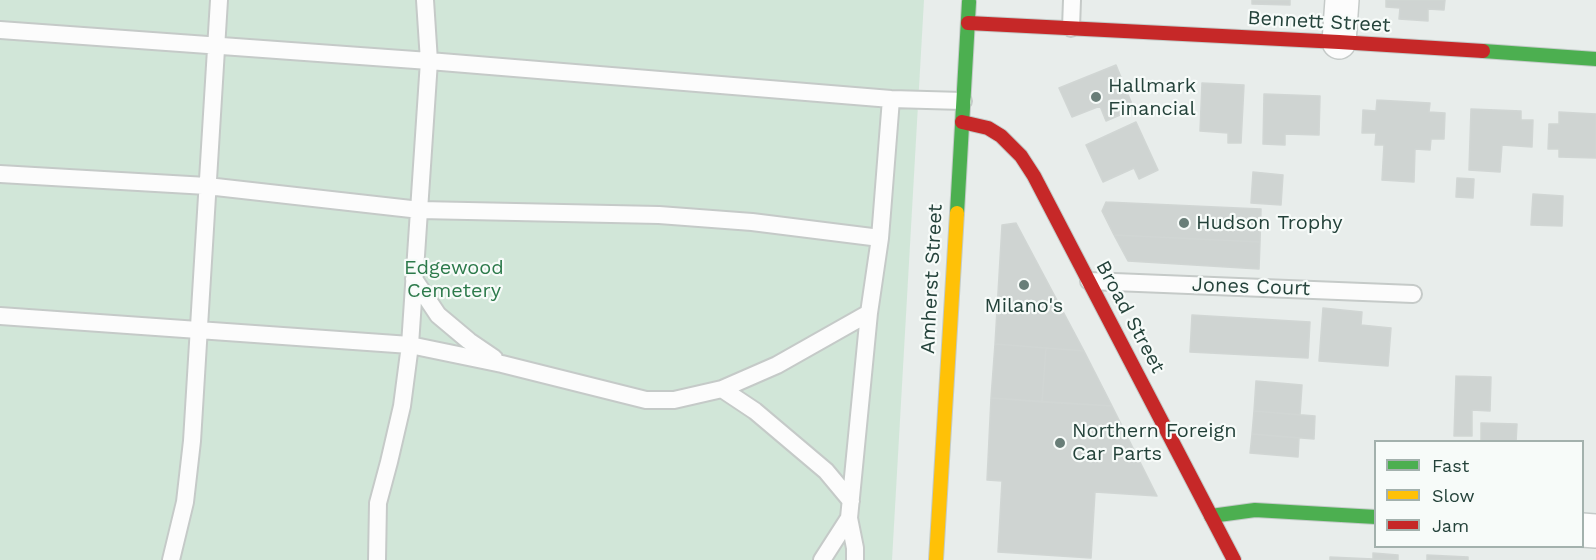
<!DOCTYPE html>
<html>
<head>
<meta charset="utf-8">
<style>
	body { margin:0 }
	#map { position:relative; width:1596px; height:560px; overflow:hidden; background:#e8edeb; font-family:"Work Sans",sans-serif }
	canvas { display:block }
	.legend { position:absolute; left:1374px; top:440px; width:210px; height:108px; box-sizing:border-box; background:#f7fbf9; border:2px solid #a3b1ad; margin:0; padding:8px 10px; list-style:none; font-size:18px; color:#24423a }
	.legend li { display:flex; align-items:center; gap:12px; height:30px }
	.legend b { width:30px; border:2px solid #a3b1ad }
</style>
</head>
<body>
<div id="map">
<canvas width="1596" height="560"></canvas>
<ul class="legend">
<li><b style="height:8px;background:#4caf50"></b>Fast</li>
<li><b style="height:8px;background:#ffc107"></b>Slow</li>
<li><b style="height:8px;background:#c62828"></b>Jam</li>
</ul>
</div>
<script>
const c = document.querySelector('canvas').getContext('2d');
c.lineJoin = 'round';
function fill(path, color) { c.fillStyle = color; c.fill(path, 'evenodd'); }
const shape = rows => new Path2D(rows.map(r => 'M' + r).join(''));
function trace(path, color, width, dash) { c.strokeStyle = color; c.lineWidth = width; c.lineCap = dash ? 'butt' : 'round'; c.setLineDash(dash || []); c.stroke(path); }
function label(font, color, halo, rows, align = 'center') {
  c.font = font + ' "Work Sans",sans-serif'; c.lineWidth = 4.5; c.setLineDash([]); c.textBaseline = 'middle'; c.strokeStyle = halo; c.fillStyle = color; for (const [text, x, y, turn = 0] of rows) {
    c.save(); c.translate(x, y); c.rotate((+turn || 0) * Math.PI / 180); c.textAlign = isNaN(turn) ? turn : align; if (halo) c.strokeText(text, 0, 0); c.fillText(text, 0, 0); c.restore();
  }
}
const green = shape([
	[0,0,924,0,892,560,0,560]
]);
const building = shape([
	[1252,0,1290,0,1290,5,1252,4,1252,0],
	[1386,0,1445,0,1444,10,1428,9,1428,21,1399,19,1400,8,1386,7,1386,0],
	[1116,65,1134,109,1106,121,1100,106,1072,117,1059,88,1116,65],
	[1202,83,1244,85,1241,143,1228,143,1228,133,1200,131,1202,83],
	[1264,94,1320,96,1319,135,1285,134,1285,145,1263,144,1264,94],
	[1377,100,1430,103,1429,112,1445,113,1444,139,1431,139,1430,150,1415,149,1414,182,1382,180,1384,145,1375,145,1376,133,1362,133,1363,110,1376,111,1377,100],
	[1471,109,1521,111,1521,120,1533,120,1532,147,1502,145,1500,172,1469,170,1471,109],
	[1559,112,1596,114,1596,158,1559,157,1559,149,1548,149,1549,124,1559,124,1559,112],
	[1136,122,1158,170,1139,179,1134,168,1103,182,1086,145,1136,122],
	[1253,172,1283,175,1281,205,1251,203,1253,172],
	[1457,178,1474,179,1473,198,1456,197,1457,178],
	[1533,194,1563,196,1562,226,1531,225,1533,194],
	[1106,202,1261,209,1260,242,1114,235,1102,211,1106,202],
	[1016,223,1084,351,995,344,1002,225,1016,223],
	[1114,235,1260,242,1259,269,1128,261,1114,235],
	[1323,308,1362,312,1361,325,1391,328,1388,366,1319,361,1323,308],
	[1192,315,1310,322,1308,358,1190,352,1192,315],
	[995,344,1046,348,1042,402,991,398,995,344],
	[1046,348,1084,351,1112,406,1042,402,1046,348],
	[1456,376,1491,377,1490,411,1472,410,1472,436,1454,436,1456,376],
	[1256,381,1302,385,1300,415,1254,411,1256,381],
	[991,398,1112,406,1157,496,1095,492,1091,558,998,552,1002,481,987,480,991,398],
	[1254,411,1315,416,1314,439,1252,434,1254,411],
	[1481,423,1517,424,1516,442,1481,442,1481,423],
	[1252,434,1299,438,1298,457,1250,453,1252,434],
	[1373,553,1398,555,1398,560,1330,560,1330,557,1373,559,1373,553],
	[1427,555,1468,557,1468,560,1427,560,1427,555]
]);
const lane = shape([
	[1071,28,1072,0],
	[0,30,429,61,891,99,963,101],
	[0,174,207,186,420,210,659,215,752,222,880,238],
	[414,279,438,315,469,341,494,358],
	[1089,281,1413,294],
	[0,316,410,345,502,364,646,400,674,400,722,389,777,365,869,313],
	[722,389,755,411,826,471,851,501],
	[171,560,185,502,192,441,219,0],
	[377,560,378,503,389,462,402,406,410,345,429,61,425,0],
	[822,560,849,518],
	[855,560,855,548,849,518,869,313,880,238,891,99]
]);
const street = shape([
	[1339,42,1342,0],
	[1582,530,1596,531]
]);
const fast = shape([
	[1483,51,1596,59],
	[957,213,969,2],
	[1211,516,1255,510,1376,517]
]);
const slow = shape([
	[936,560,957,213]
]);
const jam = shape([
	[968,23,1339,42,1483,51],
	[962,122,988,128,1001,136,1021,156,1034,176,1234,560]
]);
const markers = [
	[1096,97,6,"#697e78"],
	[1184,223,6,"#697e78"],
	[1024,285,6,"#697e78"],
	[1060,443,6,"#697e78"]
];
const streetNames = [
	["Bennett Street",1319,22,3],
	["Amherst Street",932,279,-87],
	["Jones Court",1251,287,2],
	["Broad Street",1130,317,62]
];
const poiNames = [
	["Hallmark",1108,86],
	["Financial",1108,109],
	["Hudson Trophy",1196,223],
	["Milano's",1024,306,"center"],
	["Northern Foreign",1072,431],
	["Car Parts",1072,454]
];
const parkNames = [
	["Edgewood",454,268],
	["Cemetery",454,291]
];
fill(green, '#d1e6d8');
fill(building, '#cfd4d2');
trace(building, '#d1d6d4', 1.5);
trace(lane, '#c5cac8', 20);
trace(street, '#c5cac8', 36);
trace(fast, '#c3cbc8', 16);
trace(slow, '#c3cbc8', 16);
trace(jam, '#c3cbc8', 16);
trace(lane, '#fcfcfc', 16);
trace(street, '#fcfcfc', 33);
trace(fast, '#4caf50', 14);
trace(slow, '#ffc107', 14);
trace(jam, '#c62828', 14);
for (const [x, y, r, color] of markers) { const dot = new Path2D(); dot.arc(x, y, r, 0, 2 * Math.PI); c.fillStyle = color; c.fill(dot); trace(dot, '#f7fbf9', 2); }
label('20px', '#24423a', '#f7fbf9', streetNames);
label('20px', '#24423a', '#f7fbf9', poiNames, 'left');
label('20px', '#2d7a4b', '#f7fbf9', parkNames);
</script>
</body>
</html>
